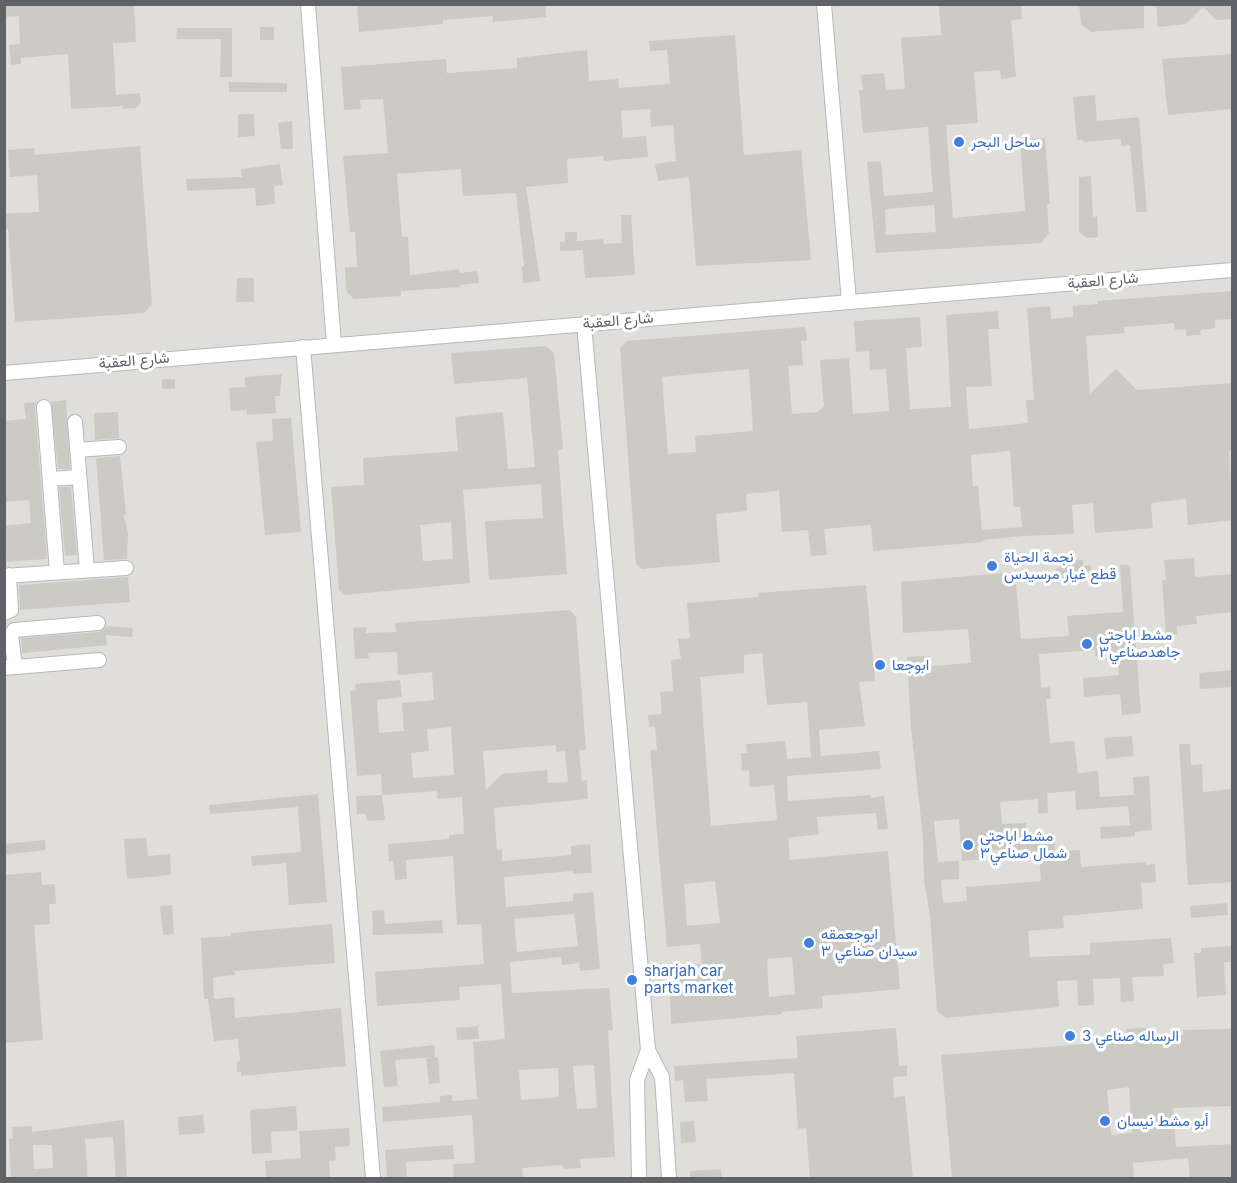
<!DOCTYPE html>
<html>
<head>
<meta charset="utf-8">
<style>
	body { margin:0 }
	#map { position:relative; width:1237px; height:1183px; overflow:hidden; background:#f1efe8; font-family:Inter,sans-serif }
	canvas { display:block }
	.frame { position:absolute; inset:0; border:6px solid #5f6368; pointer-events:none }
</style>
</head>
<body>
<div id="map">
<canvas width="1237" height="1183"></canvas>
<div class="frame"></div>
</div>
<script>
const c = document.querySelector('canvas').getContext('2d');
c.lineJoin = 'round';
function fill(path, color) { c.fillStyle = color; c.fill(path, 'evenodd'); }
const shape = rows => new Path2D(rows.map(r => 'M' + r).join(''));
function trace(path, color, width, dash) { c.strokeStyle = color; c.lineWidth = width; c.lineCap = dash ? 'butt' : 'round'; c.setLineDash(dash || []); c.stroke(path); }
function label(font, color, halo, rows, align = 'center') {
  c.font = font + ' Inter,Vazirmatn,sans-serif'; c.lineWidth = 6; c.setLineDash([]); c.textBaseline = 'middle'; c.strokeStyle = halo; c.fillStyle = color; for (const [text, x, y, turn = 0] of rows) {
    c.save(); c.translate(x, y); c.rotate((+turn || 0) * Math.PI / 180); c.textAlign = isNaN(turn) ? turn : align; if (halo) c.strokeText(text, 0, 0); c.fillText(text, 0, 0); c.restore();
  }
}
const industrial = shape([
	[5,5,1232,5,1232,1178,5,1178]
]);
const building = shape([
	[60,4,134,4,136,42,113,43,116,95,140,93,141,102,136,108,123,109,123,106,71,109,68,54,21,58,21,64,11,65,9,45,20,44,19,16,4,17,4,5],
	[357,4,545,4,546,17,493,22,493,16,443,20,443,24,359,32],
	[939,4,1021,4,1022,19,1011,20,1016,77,1001,79,1000,70,974,72,978,123,946,125,953,218,1025,211,1020,139,1045,138,1050,204,1047,204,1049,233,1041,243,876,253,867,162,881,161,884,196,933,192,928,127,863,133,859,90,863,90,861,75,884,73,886,90,905,89,901,38,941,35],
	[934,205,936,232,886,235,885,209],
	[1079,4,1144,4,1144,28,1091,32,1081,25],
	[1156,4,1233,4,1233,19,1217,20,1203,7,1186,24,1158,27],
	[260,27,274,27,274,40,260,40],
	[177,28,232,28,232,77,220,77,221,39,176,39],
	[735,35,744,155,801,150,811,260,696,266,689,177,658,181,655,164,676,161,673,125,651,127,650,109,621,111,623,138,646,136,648,157,604,161,603,156,567,159,568,183,526,187,540,281,523,283,522,266,524,266,516,193,463,196,461,169,397,174,402,237,408,237,410,275,459,269,460,273,477,271,479,283,460,285,461,287,401,291,401,296,354,299,346,291,345,267,357,267,355,232,350,232,343,156,388,153,383,99,360,100,361,109,344,110,341,67,446,59,447,73,517,68,517,58,587,50,589,81,618,79,619,88,670,84,667,50,650,51,649,41],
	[1233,54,1233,109,1168,115,1162,59],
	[229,82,287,83,287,92,229,92],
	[1095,95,1097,121,1139,117,1147,212,1136,212,1130,145,1121,146,1121,139,1083,142,1083,140,1077,140,1073,97],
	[238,114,254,114,255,136,238,137],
	[292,121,293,149,281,149,278,123],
	[140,146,152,304,144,313,15,322,8,229,4,229,4,214,39,212,37,175,10,177,8,150,34,148,35,155],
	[280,164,283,185,274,186,275,204,256,206,255,188,187,191,186,179,242,177,241,169],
	[1091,176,1093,217,1097,216,1098,237,1087,238,1079,232,1079,177],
	[621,215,631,215,635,275,585,278,583,250,560,251,560,242,565,242,565,232,577,232,577,241,603,239,604,244,622,243],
	[237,278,254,278,254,302,236,302],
	[1233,291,1233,319,1215,320,1215,328,1200,330,1201,335,1186,336,1186,329,1175,330,1174,323,1124,327,1125,333,1086,336,1090,394,1116,369,1137,390,1233,383,1233,451,1229,451,1233,520,1188,525,1186,499,1151,503,1153,528,1095,533,1093,503,1072,505,1074,534,1023,536,983,540,983,542,873,551,871,525,824,529,827,555,811,556,808,530,782,532,779,491,746,494,747,511,716,514,720,562,642,569,636,564,620,348,627,341,805,327,807,340,801,341,803,365,788,366,792,414,818,412,824,406,820,360,849,358,853,414,889,411,886,369,870,370,869,351,856,352,854,321,920,317,922,347,906,348,910,409,951,407,946,315,998,311,999,329,988,329,992,386,966,387,969,429,1028,423,1026,400,1034,400,1027,308,1050,306,1051,319,1073,317,1073,306,1098,304,1098,301],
	[749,369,753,431,695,436,696,452,668,454,662,377],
	[1010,451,1014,507,1020,507,1022,527,982,530,978,486,973,487,971,455],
	[546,346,554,353,563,449,558,450,567,574,489,580,485,521,543,518,541,484,463,490,470,583,345,595,339,590,331,487,364,485,363,458,458,451,455,417,503,412,508,469,535,467,527,378,454,384,451,353],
	[451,522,453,559,423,561,420,525],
	[282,374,280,396,275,396,276,413,247,415,247,410,231,411,229,388,245,387,245,377],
	[162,379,175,379,175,389,162,389],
	[66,400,70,469,58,469,51,402],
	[37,402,35,408,47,559,7,562,4,526,31,523,29,500,4,502,4,421,26,419,24,403],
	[118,412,119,438,95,440,94,413],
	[291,418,301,532,265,535,256,442,273,441,272,419],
	[120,456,126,513,124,516,128,534,127,559,104,560,96,458],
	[59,487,71,487,77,555,65,556],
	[1194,558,1195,577,1233,574,1233,612,1196,616,1197,624,1177,626,1177,634,1166,635,1162,580,1166,580,1164,560],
	[1083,560,1083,566,1091,565,1091,576,1057,578,1056,568,1060,567,1060,561],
	[1120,565,1127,565,1130,568,1141,713,1122,715,1120,694,1084,697,1083,678,1119,675,1117,654,1095,656,1095,650,1039,654,1041,688,1050,687,1051,699,1046,699,1050,743,1074,741,1078,773,1098,771,1100,797,1134,795,1133,777,1149,776,1152,830,1135,832,1135,836,1101,839,1100,827,1130,825,1128,806,1076,810,1075,791,1047,793,1048,813,1038,814,1038,799,1000,802,1002,824,1026,823,1027,833,1054,833,1055,852,1080,850,1081,867,1145,862,1146,865,1155,864,1156,882,1141,883,1143,909,1063,916,1064,928,1028,931,1030,957,1090,955,1090,943,1171,938,1174,963,1163,964,1164,976,1132,977,1134,1001,1121,1002,1120,978,1093,979,1094,1005,1078,1006,1077,980,1057,981,1059,1007,946,1018,937,1011,930,916,924,881,923,838,911,728,907,657,930,656,931,666,971,663,968,629,903,633,901,582,1015,572,1021,639,1069,636,1067,616,1123,612],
	[959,819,962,861,985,859,984,851,1006,849,1006,853,1024,852,1024,858,1039,857,1041,881,966,887,967,901,943,903,941,880,959,879,959,861,938,862,934,821],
	[128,577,130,602,20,610,19,585],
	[866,585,875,681,859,682,865,726,819,730,821,756,879,751,881,769,787,776,788,801,871,795,871,798,884,796,888,829,878,830,876,813,817,817,819,834,788,838,790,860,888,851,900,989,822,996,823,1008,782,1012,782,1014,671,1024,669,967,702,964,700,944,667,947,650,750,657,750,655,726,649,727,648,715,662,714,660,692,673,691,671,660,681,659,678,639,690,638,687,603,758,597,758,593],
	[762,653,767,705,807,702,811,757,787,759,785,741,746,744,747,753,741,753,742,771,749,770,750,787,774,785,777,820,711,826,700,677,744,673,744,655],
	[715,881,720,923,687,926,684,884],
	[792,957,795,994,769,997,767,959],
	[570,610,576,617,586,750,579,750,582,781,587,780,588,799,494,808,497,850,502,849,502,861,571,855,571,846,590,844,592,873,573,874,573,871,504,877,505,891,506,907,573,901,573,894,593,892,600,969,580,971,579,963,562,965,561,957,510,962,512,993,609,988,613,1030,608,1030,615,1157,580,1159,581,1168,563,1169,563,1165,522,1168,523,1177,454,1179,453,1164,475,1163,472,1115,383,1122,382,1107,440,1102,440,1096,452,1095,452,1101,477,1099,473,1042,505,1039,501,984,459,987,460,1000,377,1006,375,972,484,964,481,924,457,925,453,856,406,860,407,879,395,880,393,861,389,861,388,844,449,839,449,835,464,834,462,797,438,799,437,791,382,795,381,774,357,776,350,691,356,690,355,684,400,680,402,697,377,700,379,733,404,731,402,703,434,700,432,672,398,675,397,652,368,653,369,658,355,659,353,628,366,627,366,633,396,632,395,623],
	[451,727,454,775,413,778,411,753,429,751,427,729],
	[556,745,556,752,565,751,568,782,548,783,547,770,502,774,486,790,483,751],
	[574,914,578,946,517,952,514,919],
	[594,1065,597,1108,577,1109,573,1066],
	[558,1068,559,1097,521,1100,519,1070],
	[108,626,133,628,132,637,106,635,107,645,22,653,21,638,99,632],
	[1233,670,1233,687,1200,689,1199,673],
	[1132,736,1134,756,1106,759,1104,738],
	[1179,744,1190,744,1191,765,1202,764,1203,792,1233,789,1233,882,1188,885],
	[318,794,327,902,289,905,286,863,252,866,251,856,301,852,298,807,210,814,209,805],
	[382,795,385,820,367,821,366,814,357,814,356,796],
	[146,838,148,856,170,854,171,875,127,879,124,839],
	[45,840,46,850,4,855,4,844],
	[41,872,42,885,55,884,56,904,49,904,50,924,34,925,43,1040,4,1043,4,875],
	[1227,903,1228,915,1191,918,1190,906],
	[172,905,174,934,163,935,160,906],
	[384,910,385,924,442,920,443,933,373,935,372,911],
	[332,924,335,963,234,971,235,975,213,977,214,999,234,997,235,1018,341,1008,346,1066,241,1076,241,1071,237,1072,237,1062,240,1061,238,1039,214,1041,208,999,204,999,201,938,231,936,231,933],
	[1233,946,1233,962,1224,962,1226,995,1197,997,1194,953,1201,953,1201,948],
	[478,1026,479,1039,457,1040,456,1028],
	[1148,1027,1149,1038,1184,1035,1183,1030,1233,1029,1233,1106,1173,1108,1176,1147,1233,1144,1233,1179,1190,1179,1188,1158,1133,1163,1134,1179,952,1179,941,1055,1125,1041,1126,1029],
	[1129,1087,1132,1133,1111,1135,1107,1090],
	[896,1028,899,1066,907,1065,907,1076,893,1077,894,1097,905,1096,913,1178,810,1179,806,1128,798,1129,794,1073,706,1079,708,1101,685,1102,683,1080,675,1081,674,1066,798,1058,796,1036],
	[434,1045,435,1057,395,1060,398,1086,384,1087,380,1051],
	[426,1057,438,1057,440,1083,429,1084],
	[296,1106,298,1130,271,1132,272,1153,252,1154,250,1110],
	[203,1115,205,1133,179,1135,178,1117],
	[124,1120,127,1179,116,1179,113,1137,85,1139,88,1179,11,1179,9,1139,13,1139,12,1127,32,1126,32,1132],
	[33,1145,52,1145,53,1168,34,1169],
	[694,1121,696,1142,681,1143,680,1122],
	[349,1128,350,1146,335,1147,336,1160,329,1161,330,1179,266,1179,265,1161,301,1158,299,1131],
	[453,1145,454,1159,406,1162,407,1179,387,1179,385,1150],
	[721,1169,722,1179,690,1179,690,1171]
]);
const minor = shape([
	[308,4,334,345],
	[824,4,849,302],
	[584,324,648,1050,662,1077,669,1178],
	[303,347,373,1178],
	[4,373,1232,270],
	[44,407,57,572],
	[75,422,87,570],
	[77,450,119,447],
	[50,479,79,477],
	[4,576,126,568],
	[4,613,11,610,9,575],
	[15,667,11,635,14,630,98,623],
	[4,668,99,660],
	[639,1178,637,1080,648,1050]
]);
const markers = [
	[959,142,6,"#3f7fe0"],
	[992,566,6,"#3f7fe0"],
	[1087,644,6,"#3f7fe0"],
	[880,665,6,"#3f7fe0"],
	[968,845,6,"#3f7fe0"],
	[809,943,6,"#3f7fe0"],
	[632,980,6,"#3f7fe0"],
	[1070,1036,6,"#3f7fe0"],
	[1105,1121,6,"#3f7fe0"]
];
const shopNames = [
	["ساحل البحر",971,142],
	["نجمة الحياة",1004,557],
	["قطع غيار مرسيدس",1004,574],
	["مشط اباجتي",1099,635],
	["جاهدصناعي٣",1099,652],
	["ابوجعا",892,665],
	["مشط اباجتي",980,836],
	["شمال صناعي٣",980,853],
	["ابوجعمقه",821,934],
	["سيدان صناعي ٣",821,951],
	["sharjah car",644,971],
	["parts market",644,988],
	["الرساله صناعي 3",1082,1036],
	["أبو مشط نيسان",1117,1121]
];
const streetNames = [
	["شارع العقبة",1103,281,-5],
	["شارع العقبة",618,321,-5],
	["شارع العقبة",134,361,-5]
];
fill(industrial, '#e0deda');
fill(building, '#cccac5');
trace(minor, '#b5b8bc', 16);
trace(minor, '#fff', 14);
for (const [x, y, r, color] of markers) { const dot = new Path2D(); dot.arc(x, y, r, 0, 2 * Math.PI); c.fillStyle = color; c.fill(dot); trace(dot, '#fff', 2); }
label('15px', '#366cbe', '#fff', shopNames, 'left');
label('15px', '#5f6368', '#fff', streetNames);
</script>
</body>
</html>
